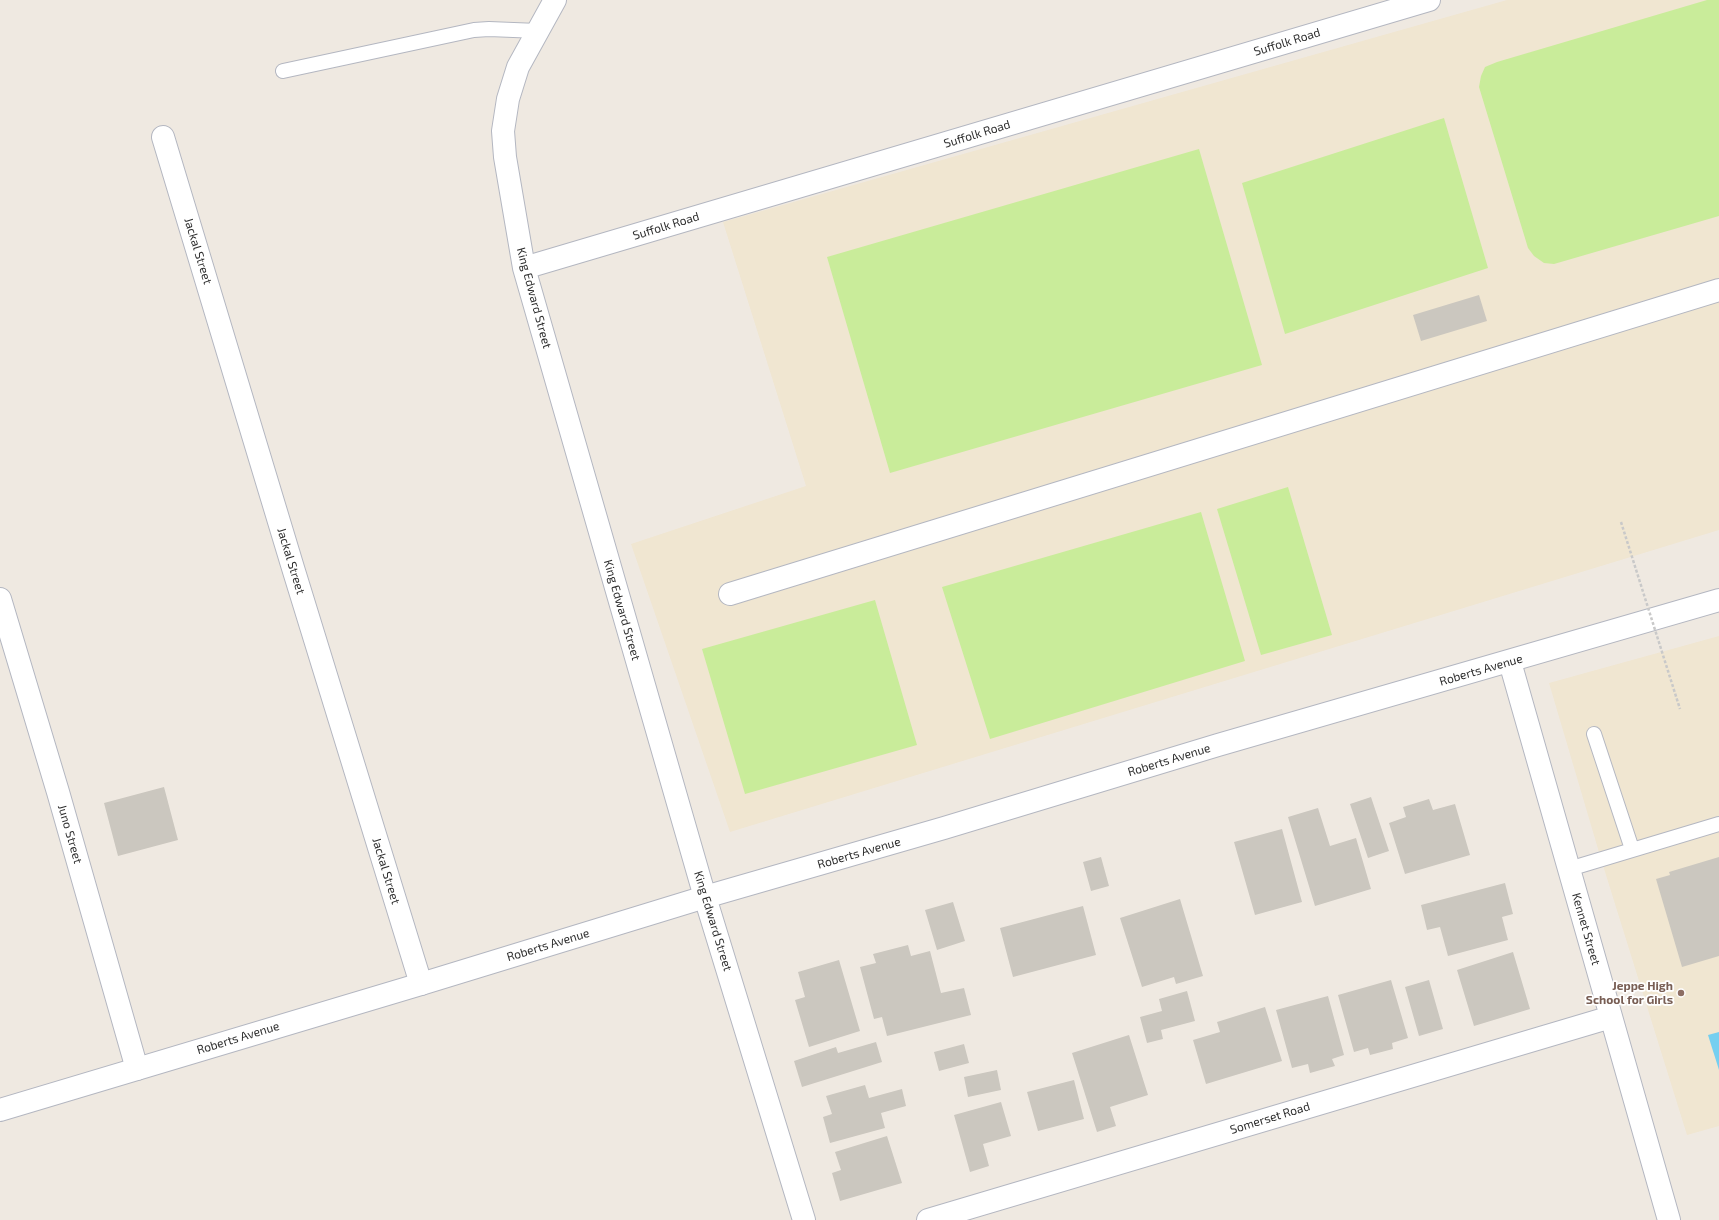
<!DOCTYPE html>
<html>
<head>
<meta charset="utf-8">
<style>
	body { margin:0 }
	canvas { display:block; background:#efe9e1 }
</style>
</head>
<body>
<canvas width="1719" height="1220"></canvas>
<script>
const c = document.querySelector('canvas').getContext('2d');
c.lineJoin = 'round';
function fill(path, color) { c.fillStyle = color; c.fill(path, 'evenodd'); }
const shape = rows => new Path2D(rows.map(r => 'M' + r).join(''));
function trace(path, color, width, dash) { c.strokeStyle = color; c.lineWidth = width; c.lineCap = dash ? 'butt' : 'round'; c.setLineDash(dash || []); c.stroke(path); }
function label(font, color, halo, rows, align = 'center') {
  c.font = font + ' "Exo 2",sans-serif'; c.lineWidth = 3.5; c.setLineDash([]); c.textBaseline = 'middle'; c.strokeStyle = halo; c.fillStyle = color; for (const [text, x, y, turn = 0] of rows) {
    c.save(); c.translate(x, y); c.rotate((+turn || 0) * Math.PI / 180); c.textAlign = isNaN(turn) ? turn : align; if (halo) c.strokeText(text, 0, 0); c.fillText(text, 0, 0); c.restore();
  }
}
const education = shape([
	[1507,0,1719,0,1719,530,730,832,631,544,806,486,723,222],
	[1719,636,1719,1126,1687,1135,1601,859,1549,683]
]);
const pitch = shape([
	[1707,0,1719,0,1719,216,1554,264,1544,263,1534,256,1528,248,1479,87,1481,76,1485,67,1497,62],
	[1444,118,1488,268,1285,334,1242,183],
	[1199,149,1262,365,890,473,827,257],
	[1288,487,1332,635,1261,655,1217,509],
	[1201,512,1245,661,990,739,942,587],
	[875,600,917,745,745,794,702,649]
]);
const water = shape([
	[1719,1032,1719,1070,1708,1035]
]);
const building = shape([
	[1479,295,1487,321,1421,341,1413,315],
	[164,787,178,840,118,856,104,803],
	[1371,797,1389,851,1368,858,1350,804],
	[1429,799,1433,810,1455,804,1470,855,1405,874,1389,823,1406,817,1403,807],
	[1318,808,1330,846,1356,838,1371,889,1315,906,1288,817],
	[1282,829,1302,902,1255,915,1234,842],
	[1101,857,1109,886,1091,891,1083,862],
	[1719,857,1719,956,1682,967,1656,879,1670,875,1669,872],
	[1505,883,1513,914,1502,917,1508,940,1448,956,1440,927,1427,930,1421,905],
	[1180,899,1203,976,1176,984,1174,977,1142,987,1120,918],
	[953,902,965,941,937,950,925,910],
	[1083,906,1096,955,1013,977,1000,928],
	[908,945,911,956,930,951,941,993,964,988,971,1015,887,1036,882,1017,874,1019,860,967,876,963,873,954],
	[1513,952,1530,1009,1474,1026,1457,970],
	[839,960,860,1031,809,1047,795,1000,805,997,798,972],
	[1391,980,1408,1038,1392,1043,1393,1049,1370,1055,1368,1048,1354,1052,1338,995],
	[1429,980,1443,1029,1419,1036,1405,987],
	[1187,991,1195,1021,1161,1030,1163,1039,1147,1043,1140,1017,1162,1011,1159,999],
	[1328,996,1344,1055,1332,1059,1335,1066,1310,1073,1308,1064,1292,1068,1276,1010],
	[1265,1007,1282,1061,1206,1084,1193,1040,1220,1032,1217,1022],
	[1129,1035,1148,1095,1110,1107,1116,1126,1097,1132,1072,1053],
	[876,1042,882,1062,802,1087,794,1061,836,1047,838,1053],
	[964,1044,969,1063,939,1071,934,1052],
	[997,1070,1001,1090,968,1097,964,1077],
	[1074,1080,1084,1119,1038,1131,1027,1092],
	[865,1085,869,1098,902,1089,906,1106,881,1113,885,1128,830,1143,823,1117,832,1114,826,1096],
	[1001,1102,1011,1136,983,1144,989,1166,970,1172,954,1115],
	[887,1136,902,1183,840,1201,832,1173,841,1170,835,1152]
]);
const service = shape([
	[283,71,474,30,489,29,538,31],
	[1594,734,1632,849],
	[1569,869,1719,824]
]);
const minor = shape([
	[555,0,518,67,508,99,503,131,505,157,524,268,705,897,804,1220],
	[163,137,293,568,421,984],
	[524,268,1429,0],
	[730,594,1719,290],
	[1510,662,1669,1220],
	[928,1220,1611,1017]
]);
const tertiary = shape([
	[0,599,58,792,137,1069]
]);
const secondary = shape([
	[0,1110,421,984,705,897,944,828,1218,745,1719,600]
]);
const pathBridge = shape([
	[1621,522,1680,709]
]);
const markers = [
	[1681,993,4,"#8d6e63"]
];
const streetNames = [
	["Suffolk Road",1287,42,-17],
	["Suffolk Road",977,134,-17],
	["Suffolk Road",666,226,-17],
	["Jackal Street",198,251,73],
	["King Edward Street",534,298,75],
	["Jackal Street",291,561,73],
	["King Edward Street",622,610,74],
	["Roberts Avenue",1481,670,-16],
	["Roberts Avenue",1169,760,-17],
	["Juno Street",70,834,74],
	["Roberts Avenue",859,853,-16],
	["Jackal Street",386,871,73],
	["King Edward Street",713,921,73],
	["Kennet Street",1586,929,74],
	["Roberts Avenue",548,945,-17],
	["Roberts Avenue",238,1038,-17],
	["Somerset Road",1270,1118,-17]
];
const educationNames = [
	["Jeppe High",1673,986],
	["School for Girls",1673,1000]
];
fill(education, '#f0e6d1');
fill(pitch, '#c9ec9a');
fill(water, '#75cff0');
fill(building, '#cbc7bf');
trace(service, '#b4b7c1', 16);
trace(minor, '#b4b7c1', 24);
trace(tertiary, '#b4b7c1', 24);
trace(secondary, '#b4b7c1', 24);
trace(service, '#fff', 14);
trace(minor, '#fff', 22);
trace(tertiary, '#fff', 22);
trace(secondary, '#fff', 22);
trace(pathBridge, '#c9c9c9', 2.5, [3, 2]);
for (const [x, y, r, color] of markers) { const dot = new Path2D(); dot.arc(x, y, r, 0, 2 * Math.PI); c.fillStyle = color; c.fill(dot); trace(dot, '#fff', 1.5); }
label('12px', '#2e2e2e', '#fff', streetNames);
label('bold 12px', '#785e54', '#fff', educationNames, 'right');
</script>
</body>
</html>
